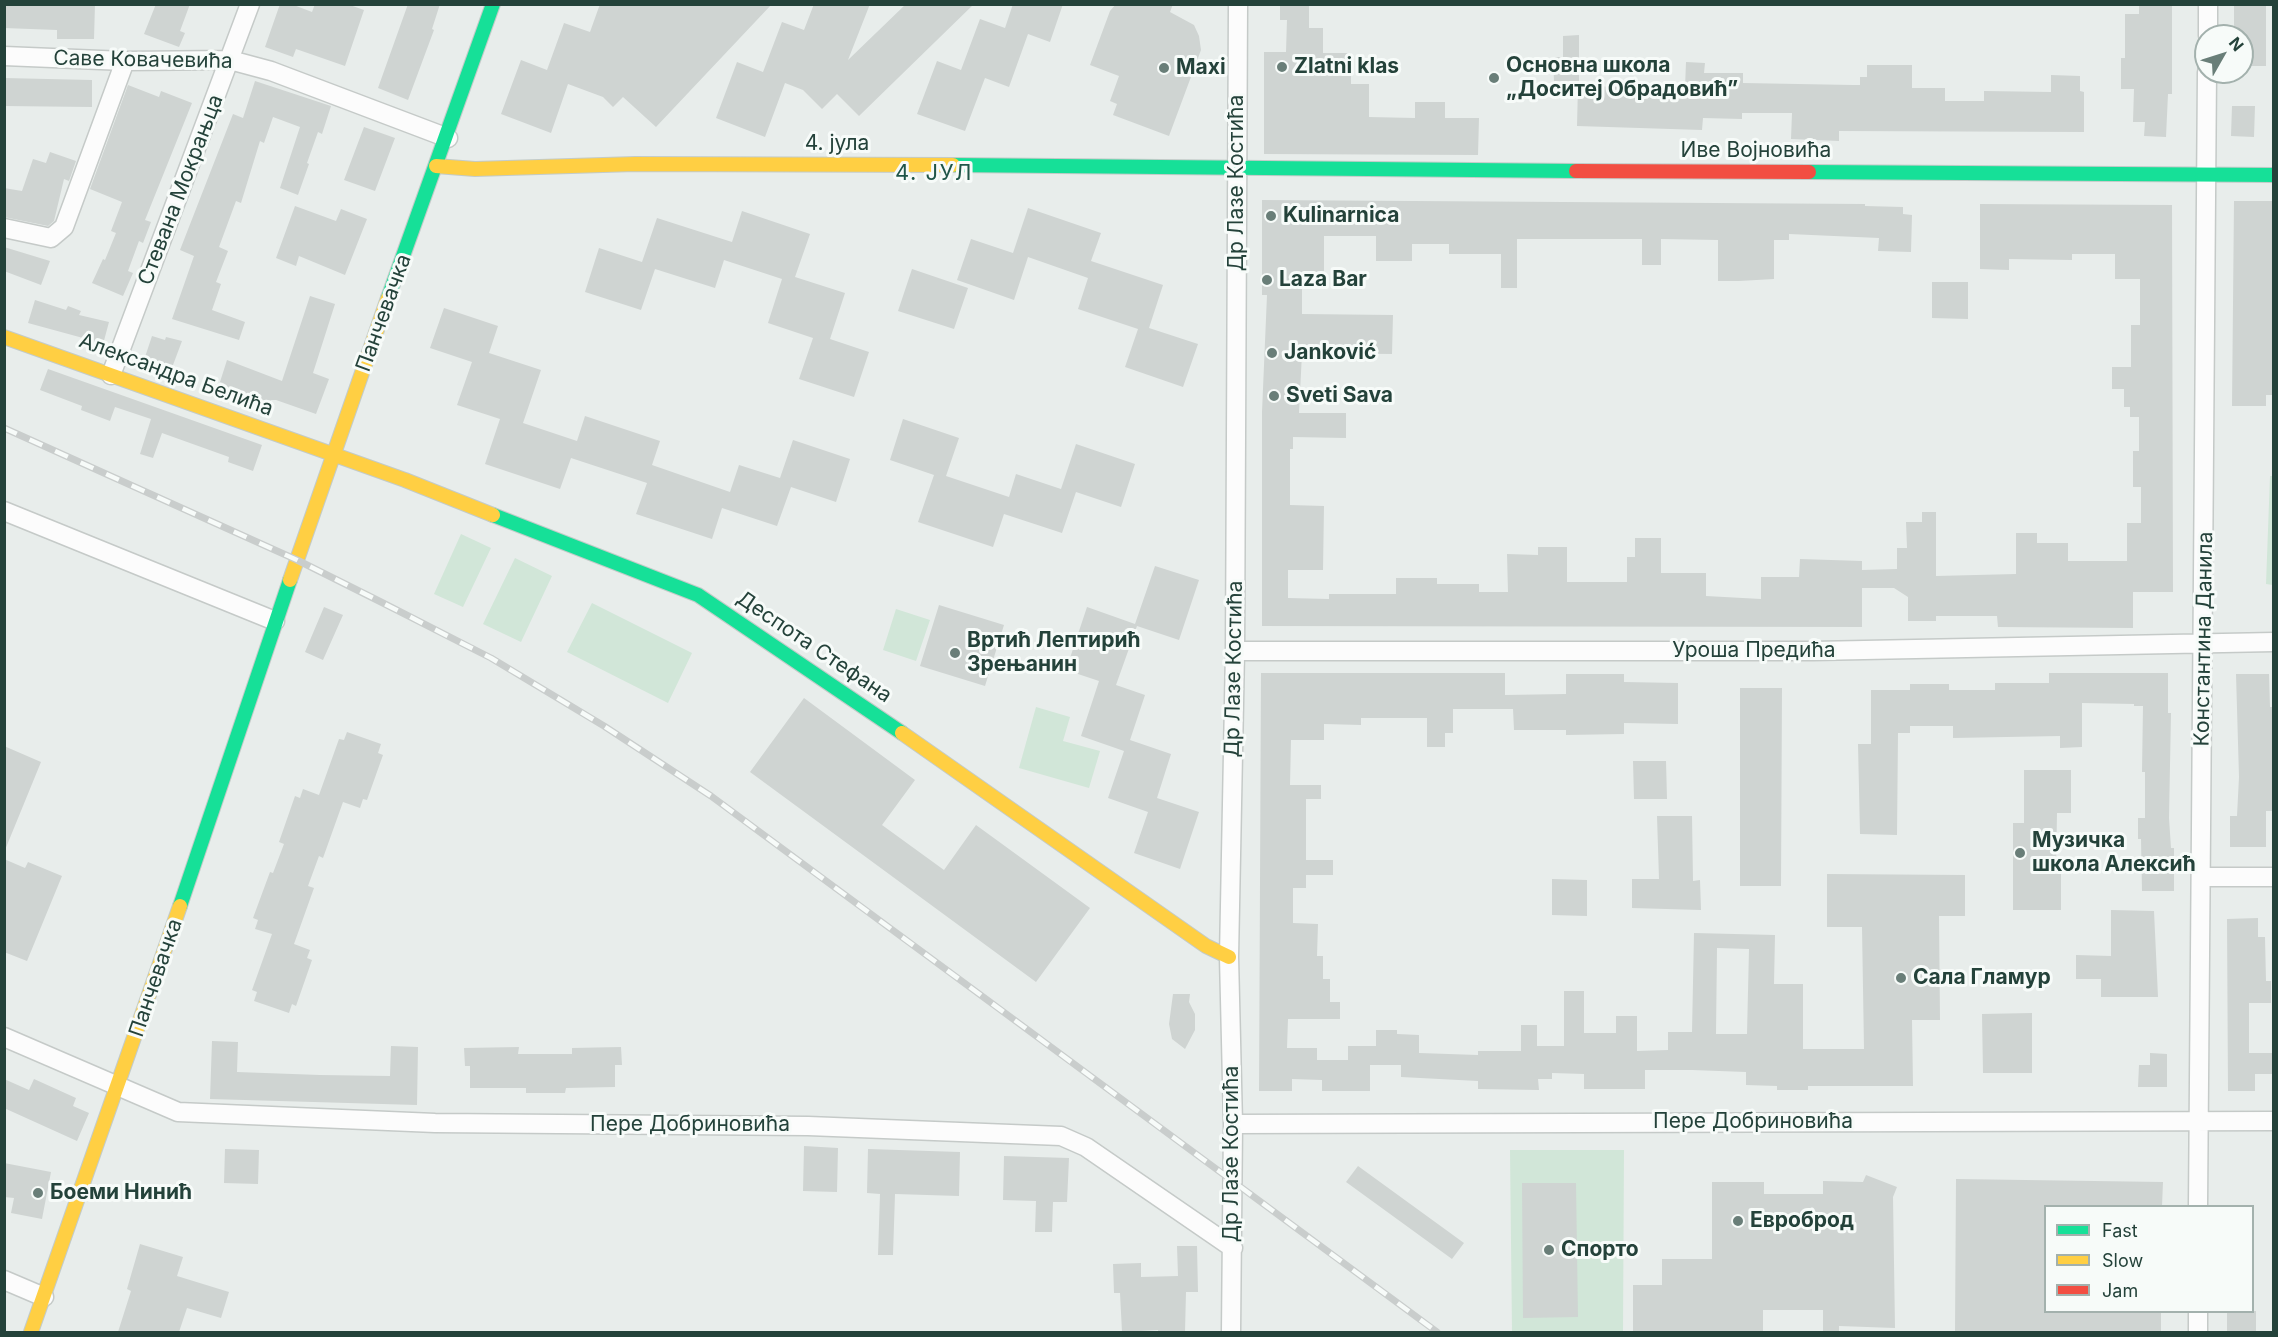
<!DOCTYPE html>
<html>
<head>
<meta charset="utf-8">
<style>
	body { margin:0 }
	#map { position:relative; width:2278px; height:1337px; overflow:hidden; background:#e8edeb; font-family:Inter,sans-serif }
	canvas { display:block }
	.frame { position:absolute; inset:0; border:6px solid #24423a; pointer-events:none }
	.legend { position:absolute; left:2044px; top:1205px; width:210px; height:108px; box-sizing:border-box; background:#f7fbf9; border:2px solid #a3b1ad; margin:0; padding:8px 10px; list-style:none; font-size:18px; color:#24423a }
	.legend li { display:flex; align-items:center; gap:12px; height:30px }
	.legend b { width:30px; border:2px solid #a3b1ad }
	.north { position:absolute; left:2194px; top:24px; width:60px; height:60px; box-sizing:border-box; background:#f7fbf9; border:2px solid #a3b1ad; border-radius:50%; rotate:51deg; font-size:16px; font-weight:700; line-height:24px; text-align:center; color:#24423a }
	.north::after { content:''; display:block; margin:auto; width:21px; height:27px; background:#697e78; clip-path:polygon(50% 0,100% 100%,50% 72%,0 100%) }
</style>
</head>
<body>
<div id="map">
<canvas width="2278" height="1337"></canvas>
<div class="frame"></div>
<ul class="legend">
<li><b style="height:8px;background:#16e098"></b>Fast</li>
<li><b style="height:8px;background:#ffcf43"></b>Slow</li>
<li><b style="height:8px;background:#f24e42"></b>Jam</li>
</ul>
<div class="north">N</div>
</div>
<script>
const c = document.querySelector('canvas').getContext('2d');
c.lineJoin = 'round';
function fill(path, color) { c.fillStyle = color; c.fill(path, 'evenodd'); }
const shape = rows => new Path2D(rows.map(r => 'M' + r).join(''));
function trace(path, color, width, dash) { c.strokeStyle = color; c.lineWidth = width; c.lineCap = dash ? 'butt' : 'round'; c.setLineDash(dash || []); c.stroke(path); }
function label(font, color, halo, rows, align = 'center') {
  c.font = font + ' Inter,sans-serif'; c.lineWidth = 6; c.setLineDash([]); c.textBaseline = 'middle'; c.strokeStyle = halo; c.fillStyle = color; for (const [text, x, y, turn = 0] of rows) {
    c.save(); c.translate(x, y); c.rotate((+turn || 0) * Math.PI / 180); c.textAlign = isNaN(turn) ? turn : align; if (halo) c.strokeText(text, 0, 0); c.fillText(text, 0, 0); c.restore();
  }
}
const green = shape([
	[2270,476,2274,476,2273,585,2266,584],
	[461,534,491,548,463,607,434,594],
	[515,558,552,576,521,642,483,624],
	[592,603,692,653,668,703,567,652],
	[896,609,930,620,916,661,883,650],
	[1036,707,1070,717,1063,741,1100,751,1089,788,1019,768],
	[1510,1150,1624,1150,1623,1332,1512,1332]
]);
const building = shape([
	[4,4,95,4,94,39,57,39,57,30,4,28],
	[156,4,190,4,180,31,185,33,179,47,144,34],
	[280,4,291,4,312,12,315,4,347,4,364,10,345,66,296,49,293,57,265,47],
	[408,4,440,4,432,29,434,30,408,100,378,88],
	[600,4,772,4,656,127,623,97,613,107,603,97,568,84,551,133,501,114,521,60,547,70,564,23,590,32],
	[814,4,870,4,848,60,906,4,974,4,859,116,837,94,822,109,803,90,785,83,765,137,716,118,737,62,763,72,782,22,804,30],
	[1013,4,1063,4,1050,42,1028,34,1009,87,985,78,965,131,917,114,937,61,961,70,980,19,1005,28],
	[1116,4,1173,4,1170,12,1194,25,1199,36,1201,50,1169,136,1113,115,1117,104,1110,101,1119,76,1090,65,1110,11],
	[1280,4,1309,4,1309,28,1323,28,1323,53,1351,53,1351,84,1369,84,1369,117,1415,118,1415,102,1445,102,1445,118,1479,118,1478,155,1264,154,1264,52,1286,52,1287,20,1280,20],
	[2139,4,2172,4,2172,94,2168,94,2166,137,2144,136,2145,122,2133,122,2134,89,2121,89,2121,58,2125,58,2125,14,2139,14],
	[2234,4,2266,4,2266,66,2242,66,2242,36,2234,36],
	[1579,35,1579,81,1554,81,1553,57,1563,57,1563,36],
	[1686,62,1705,63,1704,73,1743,73,1743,83,1853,85,1860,85,1860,77,1867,77,1867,65,1912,65,1912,88,1945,88,1945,101,1984,101,1984,91,2051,92,2051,75,2080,76,2080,91,2084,92,2084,132,1839,131,1839,141,1791,139,1792,113,1742,113,1742,119,1703,118,1702,130,1577,126,1578,86,1685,88],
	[4,78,92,80,92,107,4,106],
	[255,81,331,106,322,134,318,132,307,163,309,164,298,195,280,188,300,127,273,117,264,143,260,141,241,203,236,201,219,247,228,251,216,282,221,284,212,310,245,322,239,340,172,319,194,256,180,250,233,114,243,118],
	[128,85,159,97,161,91,192,103,145,220,151,222,143,243,139,241,128,271,133,273,123,296,92,283,103,259,105,260,116,233,111,231,122,202,90,189],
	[2232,106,2255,106,2254,137,2231,136],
	[364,127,395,138,375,191,344,180],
	[50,152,76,161,69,181,64,179,54,221,48,226,4,217,4,188,22,191,33,159,46,163],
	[1262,200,1865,204,1865,206,1903,207,1903,214,1912,215,1911,252,1878,251,1879,238,1789,234,1789,240,1774,240,1774,279,1739,281,1718,281,1718,240,1661,239,1661,265,1642,265,1642,239,1517,239,1517,288,1501,288,1501,254,1449,254,1449,244,1412,244,1412,261,1376,261,1376,236,1324,236,1324,277,1302,277,1302,314,1393,315,1392,354,1302,353,1299,413,1346,413,1346,438,1293,437,1293,449,1290,449,1290,505,1324,506,1323,570,1288,570,1288,598,1329,599,1329,594,1396,594,1396,578,1437,578,1437,584,1479,584,1479,592,1508,592,1507,554,1538,555,1538,547,1567,547,1567,582,1627,582,1627,557,1635,557,1635,538,1661,538,1661,573,1706,573,1706,596,1761,599,1761,577,1799,577,1800,559,1862,561,1862,570,1897,569,1897,548,1907,548,1906,522,1922,522,1922,512,1936,512,1936,576,2016,574,2016,533,2037,533,2037,543,2068,543,2068,561,2127,561,2127,523,2141,523,2141,487,2133,487,2133,451,2139,451,2139,417,2130,417,2130,407,2124,407,2124,389,2112,389,2112,367,2131,367,2131,325,2140,325,2140,279,2115,279,2115,254,2072,254,2072,260,2009,259,2009,270,1980,269,1980,204,2172,205,2173,592,2133,592,2133,628,1998,627,1997,616,1936,616,1936,621,1908,621,1908,597,1894,588,1862,588,1862,627,1262,626,1262,412,1267,295,1262,295],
	[2234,201,2274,201,2274,395,2266,395,2266,406,2232,406],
	[295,206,336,221,341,209,367,219,345,275,299,256,296,266,276,258],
	[1028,208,1101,233,1091,261,1163,285,1149,328,1198,344,1183,387,1125,367,1138,329,1078,309,1088,278,1028,257,1014,300,957,280,971,239,1013,253],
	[742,211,810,234,795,277,845,293,830,339,869,352,854,397,799,379,813,338,768,323,782,279,724,260,715,288,655,269,641,310,585,292,599,248,642,262,657,218,732,242],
	[4,247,50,261,41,285,4,271],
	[912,269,968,288,954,329,898,311],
	[1932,282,1968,282,1968,319,1932,318],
	[310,296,335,304,313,373,329,379,316,414,276,400,271,400,268,408,221,390,223,383,220,382,227,360,282,381],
	[35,300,66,310,68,306,81,311,79,315,109,322,102,348,82,343,83,338,28,323],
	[444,308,498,326,489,353,541,370,523,423,577,441,585,416,660,441,652,465,730,492,739,465,780,478,793,440,850,459,836,502,791,487,777,526,722,508,712,539,636,514,647,483,571,458,560,489,485,464,500,419,457,405,472,362,430,348],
	[152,336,165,340,166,337,182,341,170,373,143,363],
	[48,369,262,445,253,471,228,462,229,457,162,433,153,458,140,454,151,419,115,407,110,421,81,410,82,406,40,390],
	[903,419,959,438,946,476,1009,497,1016,474,1061,489,1076,444,1135,464,1121,507,1076,492,1062,533,1004,514,993,547,918,522,934,475,890,460],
	[1155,566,1199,580,1179,640,1137,626,1116,685,1145,695,1130,740,1171,754,1157,798,1199,812,1180,869,1134,853,1148,812,1108,798,1124,751,1081,736,1099,681,1066,670,1087,607,1135,624],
	[939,605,1004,625,985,686,920,666],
	[324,607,343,615,323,660,305,652],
	[1261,673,1505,673,1505,695,1566,694,1566,674,1624,674,1624,682,1678,683,1678,724,1624,723,1624,734,1566,735,1566,730,1514,730,1513,709,1453,709,1453,733,1445,733,1445,747,1427,747,1427,718,1361,718,1361,725,1324,724,1324,740,1291,740,1290,785,1321,785,1321,799,1306,799,1306,860,1333,860,1333,875,1306,875,1306,888,1293,888,1293,923,1318,924,1317,956,1323,956,1323,979,1330,979,1330,1002,1340,1002,1340,1019,1288,1019,1287,1048,1317,1048,1317,1060,1348,1060,1348,1046,1376,1046,1376,1030,1397,1030,1397,1034,1419,1035,1419,1053,1478,1055,1478,1051,1521,1051,1521,1025,1537,1025,1537,1046,1564,1046,1564,991,1584,991,1584,1033,1616,1033,1616,1016,1637,1016,1637,1051,1668,1050,1668,1032,1692,1032,1694,933,1775,935,1774,984,1803,984,1803,1049,1864,1049,1862,927,1827,927,1827,874,1965,875,1965,916,1939,916,1940,1020,1912,1020,1913,1086,1808,1086,1808,1090,1777,1090,1777,1086,1746,1085,1746,1072,1692,1070,1645,1070,1645,1089,1584,1089,1584,1074,1552,1073,1552,1079,1538,1079,1539,1090,1478,1089,1478,1081,1401,1077,1401,1065,1370,1065,1370,1091,1322,1091,1322,1080,1292,1079,1292,1091,1259,1091],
	[1717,948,1749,949,1747,1034,1716,1034],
	[2049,673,2168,673,2168,713,2171,713,2169,818,2171,848,2174,848,2174,891,2142,891,2141,839,2138,839,2138,818,2145,818,2145,772,2142,772,2143,706,2134,706,2134,704,2082,703,2082,747,2060,748,2060,736,1953,738,1953,726,1910,726,1910,733,1898,733,1897,835,1860,834,1858,744,1871,744,1871,690,1910,690,1910,684,1949,684,1949,690,1995,690,1995,683,2049,683],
	[2236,674,2269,674,2270,707,2274,707,2274,811,2266,811,2266,847,2230,847,2230,816,2237,816,2239,777],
	[1740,688,1782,688,1781,886,1740,886],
	[804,698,915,780,882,825,944,870,976,825,1090,908,1036,982,750,772],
	[347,732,381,744,378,753,383,755,367,800,363,799,360,808,343,802,323,858,319,856,308,886,314,888,294,944,310,950,307,958,312,960,296,1006,292,1004,289,1013,254,1001,257,992,252,990,272,934,255,929,258,920,253,918,270,872,273,873,284,844,279,842,295,796,300,798,303,789,319,795,339,739,344,740],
	[4,746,41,762,5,850,4,850],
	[1633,761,1666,761,1667,799,1634,799],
	[2024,770,2071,770,2071,813,2057,813,2056,872,2061,872,2061,910,2013,910,2013,823,2024,823],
	[1657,816,1692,816,1693,881,1700,880,1701,910,1632,908,1632,879,1659,879],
	[4,859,25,868,28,862,62,876,27,961,4,952],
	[1552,879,1587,880,1587,916,1552,915],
	[2111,910,2154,911,2158,997,2101,997,2101,979,2076,979,2076,955,2111,956],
	[2258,918,2258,937,2265,937,2266,981,2271,981,2271,1003,2249,1003,2249,1053,2274,1053,2274,1074,2255,1074,2255,1091,2228,1091,2227,919],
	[1173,994,1190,994,1189,1002,1195,1014,1195,1030,1185,1049,1172,1039,1169,1024],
	[2032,1013,2032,1073,1983,1073,1982,1014],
	[212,1041,238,1042,237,1072,320,1075,390,1076,391,1046,418,1047,417,1105,210,1099],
	[519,1047,518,1054,572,1054,572,1048,621,1047,622,1065,615,1065,615,1087,566,1088,565,1093,526,1093,526,1088,470,1088,470,1066,465,1066,464,1048],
	[2150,1053,2167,1054,2167,1087,2138,1087,2139,1065,2150,1065],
	[4,1079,29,1090,34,1079,76,1098,73,1106,89,1113,77,1141,4,1108],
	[804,1146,838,1148,837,1192,803,1191],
	[225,1149,259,1150,258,1184,224,1183],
	[868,1149,960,1152,959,1196,895,1194,893,1255,878,1255,880,1194,867,1193],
	[1004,1156,1069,1158,1067,1202,1053,1202,1052,1232,1035,1232,1036,1201,1003,1200],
	[4,1163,51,1172,42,1219,11,1213,14,1198,4,1197],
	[1358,1166,1464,1243,1452,1259,1346,1182],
	[1866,1175,1897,1187,1893,1197,1895,1328,1839,1326,1839,1332,1823,1332,1823,1310,1763,1310,1763,1332,1633,1332,1633,1285,1662,1285,1662,1259,1712,1259,1712,1182,1764,1182,1764,1194,1823,1194,1823,1181,1863,1182],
	[1956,1179,2163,1182,2162,1206,2046,1206,2046,1311,2161,1311,2161,1332,1955,1332],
	[1522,1183,1576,1183,1578,1317,1523,1318],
	[140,1244,183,1257,177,1276,229,1292,221,1318,187,1308,179,1332,118,1332,131,1291,127,1289],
	[1177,1246,1197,1246,1198,1292,1186,1292,1185,1332,1158,1332,1158,1330,1122,1332,1120,1293,1114,1293,1113,1264,1141,1263,1141,1277,1178,1276],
	[2227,1311,2256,1311,2256,1332,2227,1332]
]);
const street = shape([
	[2208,36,2208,4],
	[4,56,125,61,230,60,271,71,448,138],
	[4,228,51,238,64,227,125,61],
	[111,375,250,4],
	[4,511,275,621],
	[1235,651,1813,651,2274,642],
	[2201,877,2274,877],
	[4,1037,178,1112,435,1123,808,1126,1061,1136,1086,1147,1233,1248],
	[1233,1124,2274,1121],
	[2198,1206,2207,72],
	[4,1280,44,1297],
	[2198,1312,2198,1332],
	[1231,1332,1233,1124,1229,957,1235,651,1238,4]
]);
const fast = shape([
	[953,165,1576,171],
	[1809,172,2274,175],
	[388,298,493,4],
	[493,515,698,595,902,733],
	[180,906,290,580]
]);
const slow = shape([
	[436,166,475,169,635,164,953,165],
	[4,337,405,480,493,515],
	[290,580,388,298],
	[902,733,1206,946,1229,957],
	[31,1332,180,906]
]);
const jam = shape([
	[1576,171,1809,172]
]);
const rail = shape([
	[4,428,297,560,381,602,491,658,604,726,711,796,1437,1332]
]);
const markers = [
	[1282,67,6,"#697e78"],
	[1164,68,6,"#697e78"],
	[1494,78,6,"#697e78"],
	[1271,216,6,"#697e78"],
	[1267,280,6,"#697e78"],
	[1272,353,6,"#697e78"],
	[1274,396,6,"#697e78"],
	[955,653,6,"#697e78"],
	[2020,853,6,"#697e78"],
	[1901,978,6,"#697e78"],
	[38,1193,6,"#697e78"],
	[1738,1221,6,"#697e78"],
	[1549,1250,6,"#697e78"]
];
const streetNames = [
	["Саве Ковачевића",143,60,1],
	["4. јула",837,144],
	["Иве Војновића",1756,151],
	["Др Лазе Костића",1237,183,-90],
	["Стевана Мокрањца",181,190,-69],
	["Панчевачка",384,313,-70],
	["Александра Белића",176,375,20],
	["Константина Данила",2204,639,-89],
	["Деспота Стефана",814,647,34],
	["Уроша Предића",1754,651],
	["Др Лазе Костића",1234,669,-89],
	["Панчевачка",156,978,-71],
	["Пере Добриновића",1753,1122],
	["Пере Добриновића",690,1125],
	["Др Лазе Костића",1232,1154,-90]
];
const poiNames = [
	["Основна школа",1506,66],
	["„Доситеј Обрадовић”",1506,90],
	["Zlatni klas",1294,67],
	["Maxi",1176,68],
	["Kulinarnica",1283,216],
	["Laza Bar",1279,280],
	["Janković",1284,353],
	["Sveti Sava",1286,396],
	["Вртић Лептирић",967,641],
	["Зрењанин",967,665],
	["Музичка",2032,841],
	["школа Алексић",2032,865],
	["Сала Гламур",1913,978],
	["Боеми Нинић",50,1193],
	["Евроброд",1750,1221],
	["Спорто",1561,1250]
];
const neighbourhoodNames = [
	["4. ЈУЛ",934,173]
];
fill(green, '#d1e6d8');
fill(building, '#cfd4d2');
trace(street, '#c5cac8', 21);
trace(fast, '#c3cbc8', 16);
trace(slow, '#c3cbc8', 16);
trace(jam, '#c3cbc8', 16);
trace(street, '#fcfcfc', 18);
trace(fast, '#16e098', 14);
trace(slow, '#ffcf43', 14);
trace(jam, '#f24e42', 14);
trace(rail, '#c9cdcc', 7);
trace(rail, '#f7fbf9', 4.5, [14]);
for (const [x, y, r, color] of markers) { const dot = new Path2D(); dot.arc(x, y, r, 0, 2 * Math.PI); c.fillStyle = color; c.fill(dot); trace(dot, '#f7fbf9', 2); }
label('21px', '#24423a', '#f7fbf9', streetNames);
label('bold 21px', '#24423a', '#f7fbf9', poiNames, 'left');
c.letterSpacing = '1.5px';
label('22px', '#1f5548', '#f7fbf9', neighbourhoodNames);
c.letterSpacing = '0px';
</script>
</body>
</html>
